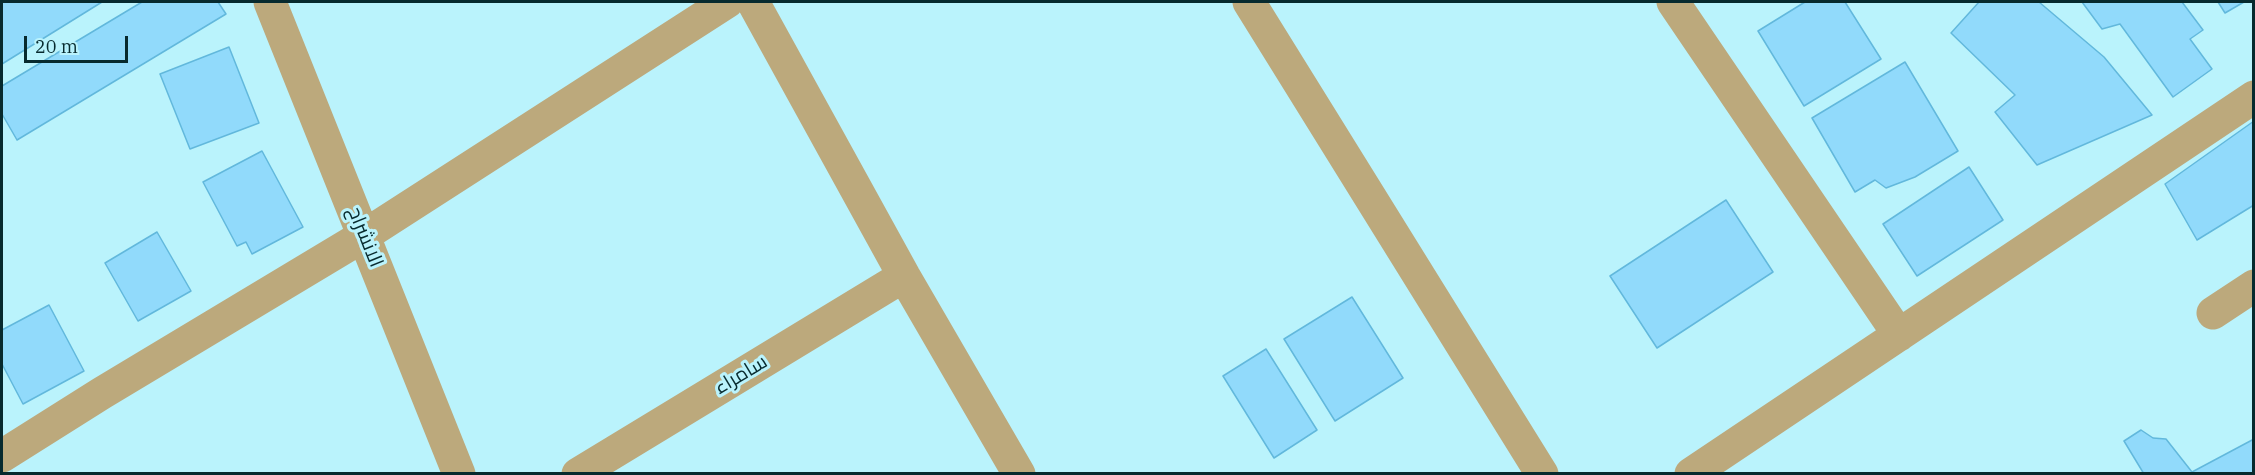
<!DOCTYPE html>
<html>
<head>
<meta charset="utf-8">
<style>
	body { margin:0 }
	#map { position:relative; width:2255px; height:475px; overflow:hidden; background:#baf3fc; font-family:"IBM Plex Serif",serif }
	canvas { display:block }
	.frame { position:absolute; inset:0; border:3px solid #072a2e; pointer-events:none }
	.scale { position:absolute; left:24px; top:36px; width:104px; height:27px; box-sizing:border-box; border:3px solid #072a2e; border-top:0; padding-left:8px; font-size:18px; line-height:21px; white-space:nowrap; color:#072a2e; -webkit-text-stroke:4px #baf3fc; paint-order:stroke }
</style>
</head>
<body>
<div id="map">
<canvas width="2255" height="475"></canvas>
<div class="frame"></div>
<div class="scale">20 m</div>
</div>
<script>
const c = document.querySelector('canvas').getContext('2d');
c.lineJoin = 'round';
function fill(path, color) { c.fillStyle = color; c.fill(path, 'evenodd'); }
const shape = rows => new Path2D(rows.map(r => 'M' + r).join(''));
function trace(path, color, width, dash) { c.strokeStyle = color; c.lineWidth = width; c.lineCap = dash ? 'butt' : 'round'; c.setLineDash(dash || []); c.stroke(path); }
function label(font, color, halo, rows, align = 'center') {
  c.font = font + ' "IBM Plex Serif",Cairo,serif'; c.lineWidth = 6; c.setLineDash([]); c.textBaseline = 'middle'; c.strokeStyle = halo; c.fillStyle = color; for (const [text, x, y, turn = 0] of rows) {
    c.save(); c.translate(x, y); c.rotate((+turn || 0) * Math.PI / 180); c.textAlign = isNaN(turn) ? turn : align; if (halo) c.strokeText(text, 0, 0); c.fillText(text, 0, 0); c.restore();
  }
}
const building = shape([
	[2,2,102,2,2,64,2,2],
	[142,2,218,2,226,14,17,140,2,114,2,86,142,2],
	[1805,2,1845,2,1881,59,1804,106,1758,31,1805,2],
	[1979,2,2039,2,2104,57,2152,115,2037,165,1995,112,2015,95,1951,33,1979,2],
	[2082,2,2182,2,2203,30,2190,39,2212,69,2173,97,2120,24,2102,29,2082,2],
	[2218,2,2244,2,2225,13,2218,2],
	[229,47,259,123,190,149,160,74,229,47],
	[1905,62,1958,151,1915,177,1886,188,1875,180,1855,192,1812,118,1905,62],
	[2254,121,2254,205,2197,240,2165,184,2254,121],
	[262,151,303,227,252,254,246,242,237,246,203,182,262,151],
	[1969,167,2003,220,1917,276,1883,224,1969,167],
	[1726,200,1773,272,1657,348,1610,276,1726,200],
	[157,232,191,291,138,321,105,263,157,232],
	[1352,297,1403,378,1335,421,1284,339,1352,297],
	[49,305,84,371,23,404,2,364,2,330,49,305],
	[1266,349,1317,430,1274,458,1223,376,1266,349],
	[2141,430,2153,438,2166,439,2192,472,2254,439,2254,474,2144,474,2124,441,2141,430]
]);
const minor = shape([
	[270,2,459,474],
	[753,2,904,276,1019,474],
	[1249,2,1542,474],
	[1673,2,1899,335],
	[2213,313,2254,286],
	[2,456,102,393,365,235,727,2],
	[578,474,904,276],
	[1691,474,2254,97]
]);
const streetNames = [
	["الانشراح",365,237,68],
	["سامراء",741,375,-31]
];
fill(building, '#91dafb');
trace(building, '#62b8dc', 1.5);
trace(minor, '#bca97c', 33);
label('20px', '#072a2e', '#baf3fc', streetNames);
</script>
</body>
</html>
